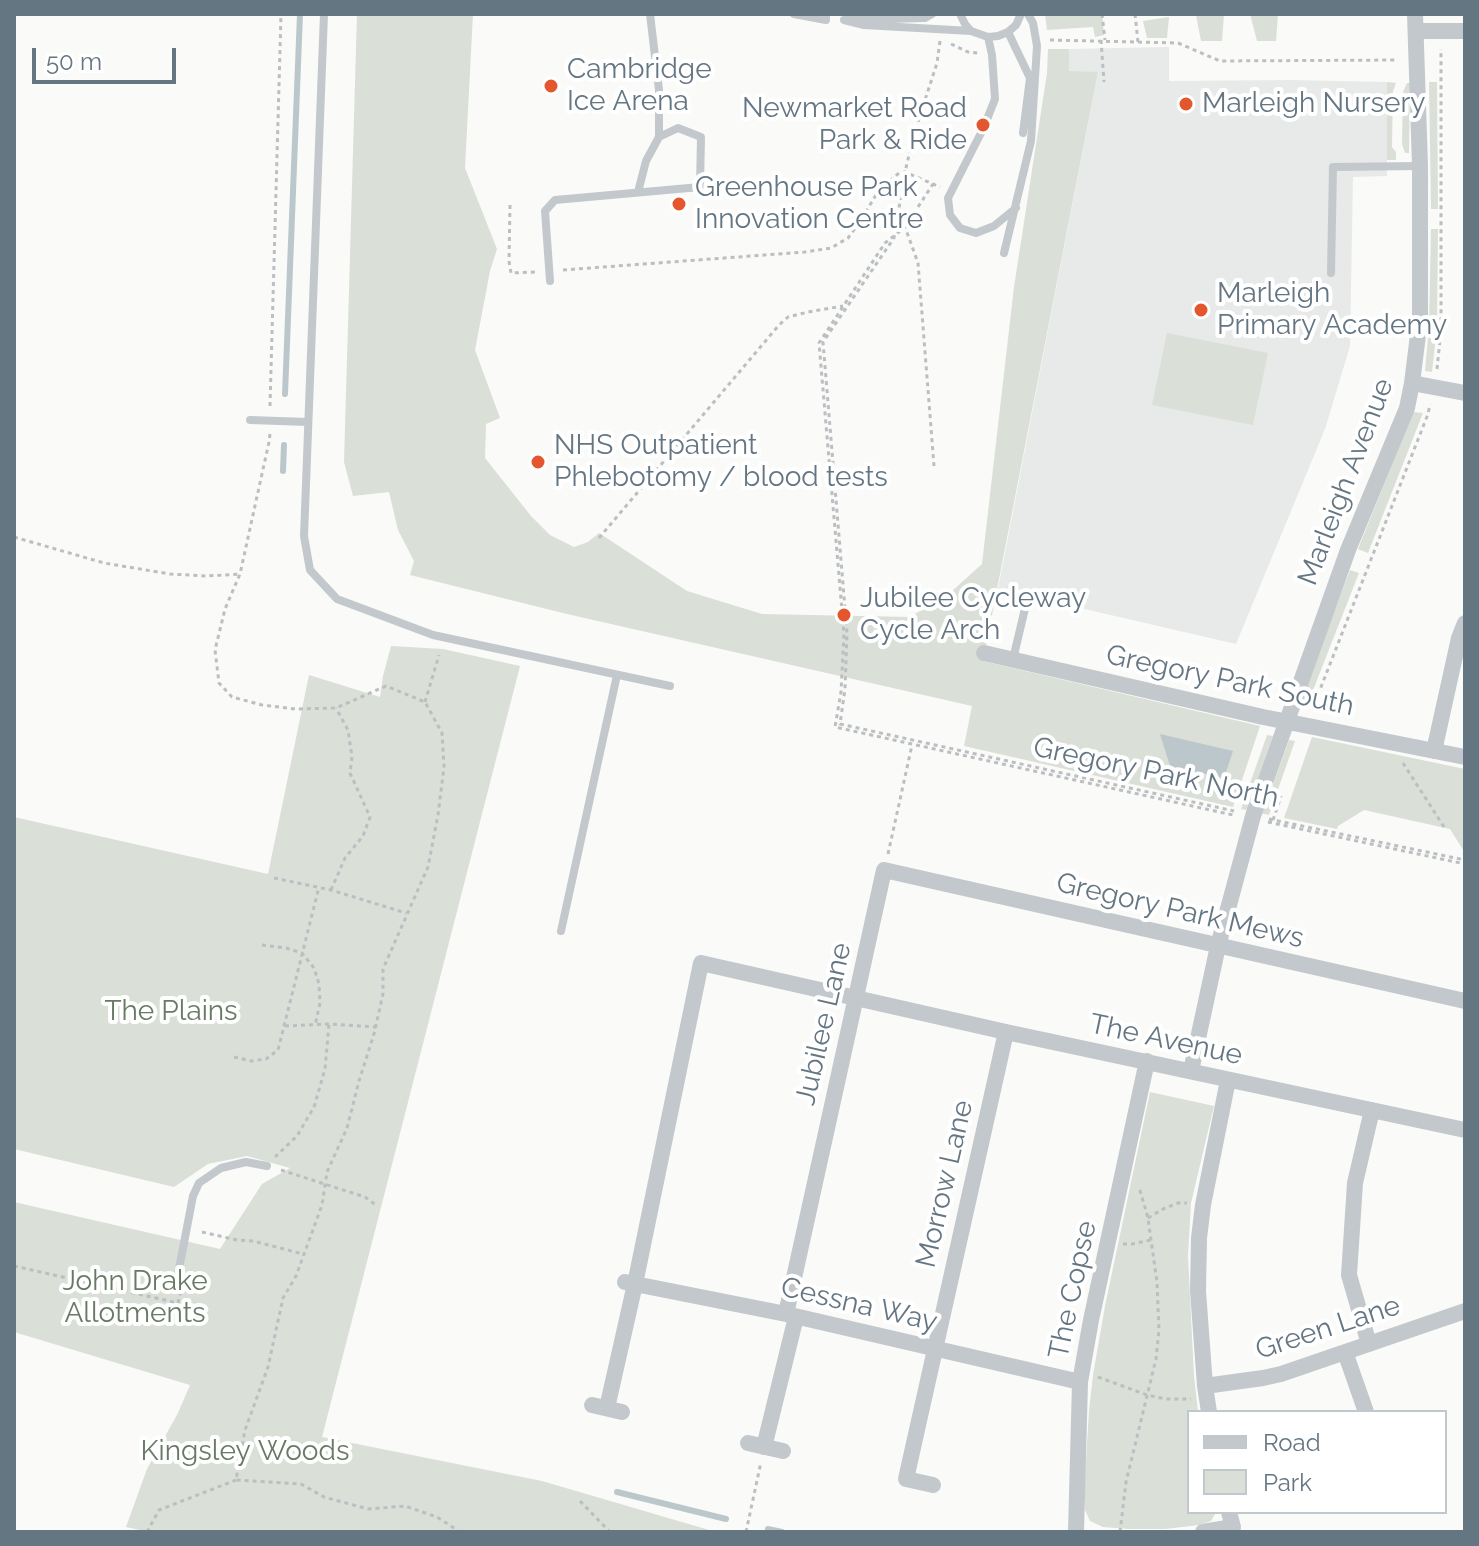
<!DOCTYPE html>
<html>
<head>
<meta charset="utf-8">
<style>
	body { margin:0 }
	#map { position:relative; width:1479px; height:1546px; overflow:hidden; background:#fafaf8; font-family:Raleway,sans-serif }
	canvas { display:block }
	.frame { position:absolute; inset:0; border:16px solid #657683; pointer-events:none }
	.legend { position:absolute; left:1187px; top:1410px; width:260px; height:104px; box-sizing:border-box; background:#fff; border:2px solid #c1c8cd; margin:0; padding:10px 14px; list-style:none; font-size:24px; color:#657683 }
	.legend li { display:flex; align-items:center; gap:16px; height:40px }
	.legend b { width:40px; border:2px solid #c1c8cd }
	.scale { position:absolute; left:32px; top:48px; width:144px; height:36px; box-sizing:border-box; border:4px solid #657683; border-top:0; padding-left:10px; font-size:24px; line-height:28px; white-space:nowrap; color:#657683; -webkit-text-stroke:6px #fff; paint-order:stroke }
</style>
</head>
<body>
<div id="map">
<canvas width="1479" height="1546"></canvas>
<div class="frame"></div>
<ul class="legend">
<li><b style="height:10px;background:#c3c8cc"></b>Road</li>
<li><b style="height:22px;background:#dadfd7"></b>Park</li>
</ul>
<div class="scale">50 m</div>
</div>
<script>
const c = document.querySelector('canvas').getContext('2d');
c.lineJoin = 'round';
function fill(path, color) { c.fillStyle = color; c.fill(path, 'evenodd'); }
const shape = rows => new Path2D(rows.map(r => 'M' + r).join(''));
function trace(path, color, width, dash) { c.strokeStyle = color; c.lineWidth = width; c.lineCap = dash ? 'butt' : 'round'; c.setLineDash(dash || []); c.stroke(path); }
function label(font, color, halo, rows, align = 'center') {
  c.font = font + ' Raleway,sans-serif'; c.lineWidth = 8; c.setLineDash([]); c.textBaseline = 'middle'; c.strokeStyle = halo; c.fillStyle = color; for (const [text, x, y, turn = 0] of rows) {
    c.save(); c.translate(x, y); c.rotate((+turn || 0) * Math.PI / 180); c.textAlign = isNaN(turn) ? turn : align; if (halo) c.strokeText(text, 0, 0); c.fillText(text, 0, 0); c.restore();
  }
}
const built = shape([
	[1169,47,1169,81,1290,80,1387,82,1387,176,1353,177,1350,346,1325,429,1236,644,998,589,1098,72,1068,72,1069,49]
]);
const green = shape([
	[357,14,473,14,465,168,497,249,490,271,475,350,500,418,486,424,485,458,531,516,550,535,574,547,588,542,599,533,687,591,762,614,910,617,951,592,982,564,1014,287,1047,73,1048,49,1069,49,1069,71,1098,72,983,661,1260,726,1233,807,964,746,972,706,567,614,410,575,414,561,398,530,389,492,353,496,344,462],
	[1045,14,1102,14,1104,35,1095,37,1093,27,1047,30],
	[1224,14,1222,41,1201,41,1196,15],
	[1250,14,1278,14,1276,41,1257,41],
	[1169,17,1167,38,1147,38,1143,21],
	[1387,82,1396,83,1393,91,1392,147,1396,152,1396,160,1387,160],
	[1429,82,1437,82,1438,209,1431,209],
	[1407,83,1410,83,1409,153,1405,153,1402,144,1403,92],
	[1431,229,1438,229,1437,327,1432,372,1425,371,1429,327],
	[1167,333,1268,353,1253,425,1152,405],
	[1413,412,1423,413,1368,553,1358,549],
	[1350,570,1359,573,1308,703,1300,701],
	[391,646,443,649,520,666,322,1437,542,1481,716,1532,149,1532,126,1527,147,1469,178,1413,190,1385,14,1332,14,1202,220,1249,262,1184,290,1168,247,1156,208,1164,174,1187,14,1149,14,817,268,874,309,675,380,697,383,676],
	[1267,735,1273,736,1247,810,1241,809],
	[1312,737,1465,769,1465,853,1450,829,1364,810,1338,826,1337,829,1284,818],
	[1289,740,1295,741,1269,815,1255,812,1267,801],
	[1150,1092,1214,1106,1191,1203,1188,1256,1194,1376,1198,1412,1189,1412,1189,1512,1216,1512,1211,1521,1199,1525,1165,1529,1129,1529,1103,1527,1090,1521,1085,1510,1084,1495,1089,1411,1093,1375,1105,1306]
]);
const water = shape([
	[1160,734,1233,751,1224,778,1170,766]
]);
const stream = shape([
	[285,394,300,14],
	[283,471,284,445],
	[617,1492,726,1519],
	[768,1529,782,1532]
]);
const path = shape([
	[1102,14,1105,40],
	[1135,14,1138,42],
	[1050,40,1178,43,1220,61,1398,60],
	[1101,40,1104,82],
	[940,41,937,63,914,134,905,172,894,238,823,342,847,633,845,689,840,724,1234,811],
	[951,44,968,52,978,53],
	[510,205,509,261,511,273,535,272],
	[905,227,933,184],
	[563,270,805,252,831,248,848,238,859,223,879,190,899,173,905,172,940,187],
	[1437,369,1441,330,1441,49],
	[270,406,281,14],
	[270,434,269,442,240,574,225,609,215,650,219,683,232,697,262,705,295,709,336,708,386,686,425,702,442,733,444,767,438,815,428,867,383,969,383,994,374,1034,359,1081,347,1128,327,1172,322,1205,296,1276,283,1298,268,1367,245,1430,236,1480,301,1484,324,1497,368,1509,405,1506,437,1517,460,1532],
	[934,466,918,263,905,227,885,243,819,343,844,634,841,692,835,727,1233,815],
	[14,537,104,563,170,574,207,576,240,574],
	[599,538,779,325,788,317,808,312,843,306],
	[425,702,439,655],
	[1312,710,1428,414,1430,404],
	[1403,763,1444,827],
	[1269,819,1465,860],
	[1273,820,1281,796],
	[1268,822,1465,864],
	[888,854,912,745],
	[274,878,331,890,406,913],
	[331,890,345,858,363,836,370,817,350,773,352,757,348,730,336,708],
	[262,945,286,948,302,953,314,968,319,984,320,1003,315,1026],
	[285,1026,329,1024,376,1027],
	[234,1057,251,1061,266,1059,278,1050,319,887],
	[275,1157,297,1136,314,1107,325,1069,329,1024],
	[281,1170,365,1197,377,1206],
	[1148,1218,1163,1209,1178,1203,1187,1203],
	[202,1232,237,1240,253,1241,303,1254],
	[1123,1244,1132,1244,1151,1240],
	[14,1266,178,1303,182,1287],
	[1098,1377,1147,1395,1166,1399,1191,1399],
	[580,1501,610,1532],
	[147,1532,159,1510,236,1480],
	[746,1532,761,1462],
	[1120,1532,1126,1482,1156,1359,1159,1330,1157,1282,1151,1240,1148,1218,1139,1187]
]);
const lane = shape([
	[324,14,304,536,310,570,337,599,433,635,670,686],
	[650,14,659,90,659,137],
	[794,14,826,20,826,14],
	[932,14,925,18,844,20,864,25,971,31],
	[960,14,965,24,971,31,988,37,998,36,1008,32,1016,25,1021,14],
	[1008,32,1030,78,1023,133],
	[988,37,992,55,995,99,984,127,948,198,950,215,960,228,976,233,994,226,1016,208],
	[1004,253,1031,141,1037,46,1033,23,1028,14],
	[1331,273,1333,167,1420,166],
	[550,281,545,211,555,200,700,187,701,137,678,128,659,137,646,161,638,192],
	[250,420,308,422],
	[1013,659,1028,596],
	[561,931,617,675],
	[178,1274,193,1196,199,1183,221,1168,246,1162,267,1166]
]);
const street = shape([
	[1416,31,1465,31],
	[1412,383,1465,393],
	[984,653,1263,717,1465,757],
	[1434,751,1459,638,1465,623],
	[1191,1071,1218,946,1253,816,1348,550,1407,408,1412,383,1420,319,1420,166,1415,14],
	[625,1282,786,1314,1080,1382],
	[786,1314,884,870,1465,1001],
	[1369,1344,1349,1275,1355,1183,1372,1110],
	[1345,1352,1366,1412],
	[1205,1386,1263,1378,1281,1374,1465,1311],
	[592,1405,622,1412],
	[607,1408,635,1284,701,963,1006,1032,1465,1130],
	[1209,1412,1205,1386,1198,1291,1199,1238,1203,1205,1228,1080],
	[748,1443,783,1451],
	[764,1447,796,1317],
	[933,1485,906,1479,1006,1032],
	[1076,1532,1080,1382,1091,1320,1147,1061],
	[1203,1532,1233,1527,1229,1512]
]);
const markers = [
	[551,86,8,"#e4572e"],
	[1186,104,8,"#e4572e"],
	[983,125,8,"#e4572e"],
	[679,204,8,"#e4572e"],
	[1201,310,8,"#e4572e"],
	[538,462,8,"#e4572e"],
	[844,615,8,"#e4572e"]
];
const poiNames = [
	["Cambridge",567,70],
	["Ice Arena",567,102],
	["Marleigh Nursery",1202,104],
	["Newmarket Road",967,109,"right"],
	["Park & Ride",967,141,"right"],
	["Greenhouse Park",695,188],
	["Innovation Centre",695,220],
	["Marleigh",1217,294],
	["Primary Academy",1217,326],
	["NHS Outpatient",554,446],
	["Phlebotomy / blood tests",554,478],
	["Jubilee Cycleway",860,599],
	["Cycle Arch",860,631]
];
const streetNames = [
	["Marleigh Avenue",1346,482,-69],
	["Gregory Park South",1230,681,12],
	["Gregory Park North",1156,773,12],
	["Gregory Park Mews",1180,911,13],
	["Jubilee Lane",824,1024,-77],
	["The Avenue",1166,1040,12],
	["Morrow Lane",945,1184,-77],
	["The Copse",1073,1290,-78],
	["Cessna Way",859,1305,13],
	["Green Lane",1328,1328,-18]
];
const parkNames = [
	["The Plains",171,1012],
	["John Drake",135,1282],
	["Allotments",135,1314],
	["Kingsley Woods",245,1452]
];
fill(built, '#e8e9e9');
fill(green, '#dadfd7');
fill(water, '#bbc7cb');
trace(stream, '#bbc7cb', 6);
trace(path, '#bbbfc2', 3, [4, 4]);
trace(lane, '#c3c8cc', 8);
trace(street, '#c3c8cc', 16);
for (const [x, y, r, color] of markers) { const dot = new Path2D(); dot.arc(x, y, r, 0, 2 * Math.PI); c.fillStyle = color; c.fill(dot); trace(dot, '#fff', 3); }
label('28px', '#657683', '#fff', poiNames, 'left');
label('28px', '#657683', '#fff', streetNames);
label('28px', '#687a64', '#fff', parkNames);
</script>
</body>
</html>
